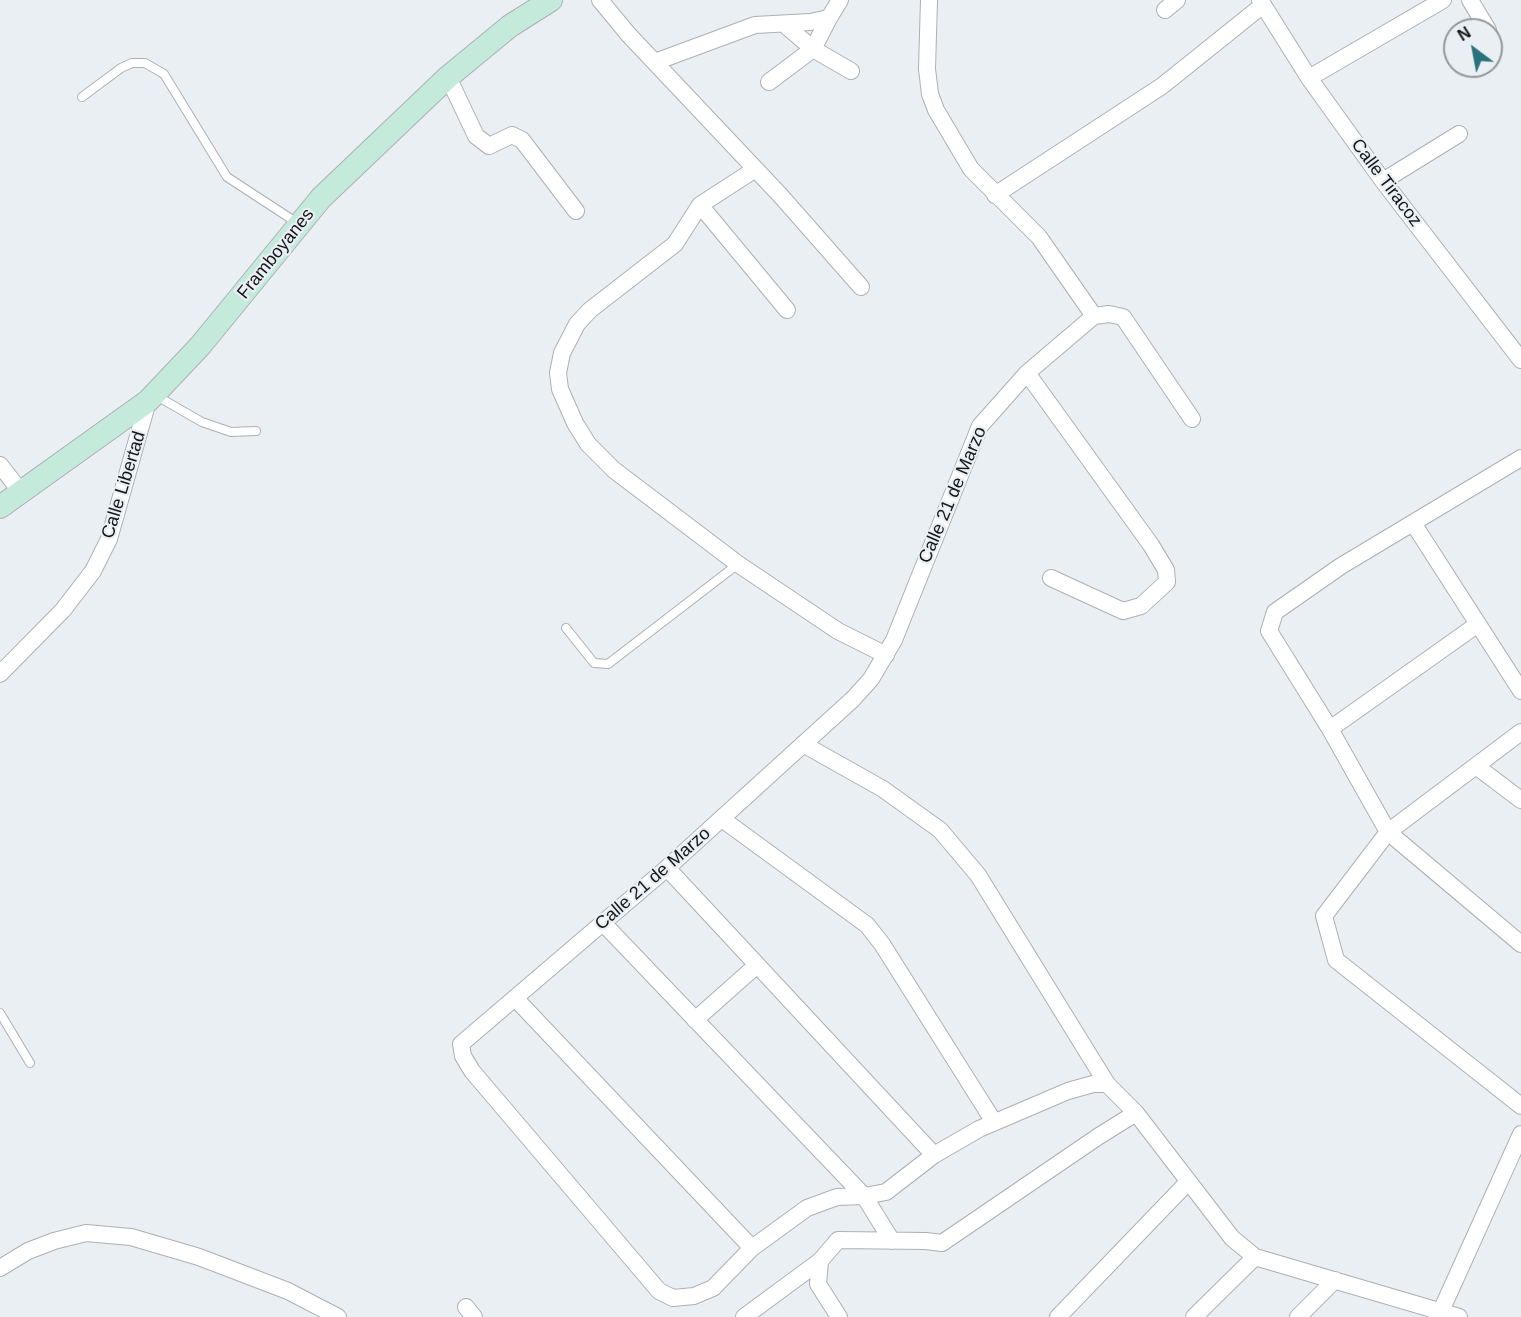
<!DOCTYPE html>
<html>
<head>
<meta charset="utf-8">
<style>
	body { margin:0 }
	#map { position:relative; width:1521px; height:1317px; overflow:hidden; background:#eaeff4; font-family:Helvetica,sans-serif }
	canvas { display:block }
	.north { position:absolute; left:1443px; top:18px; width:60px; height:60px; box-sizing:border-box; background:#eaeff4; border:2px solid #94989c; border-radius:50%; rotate:328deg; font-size:16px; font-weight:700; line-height:24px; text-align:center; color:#141617 }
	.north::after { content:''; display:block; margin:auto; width:21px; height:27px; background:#2a727d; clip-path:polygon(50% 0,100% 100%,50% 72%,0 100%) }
</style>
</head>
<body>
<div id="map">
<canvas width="1521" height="1317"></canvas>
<div class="north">N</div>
</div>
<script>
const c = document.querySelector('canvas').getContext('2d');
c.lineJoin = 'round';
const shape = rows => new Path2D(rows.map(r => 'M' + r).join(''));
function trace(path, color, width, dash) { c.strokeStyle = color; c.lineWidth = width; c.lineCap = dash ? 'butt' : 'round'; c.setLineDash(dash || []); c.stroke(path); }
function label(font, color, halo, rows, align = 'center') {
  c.font = font + ' Helvetica,sans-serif'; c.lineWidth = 4.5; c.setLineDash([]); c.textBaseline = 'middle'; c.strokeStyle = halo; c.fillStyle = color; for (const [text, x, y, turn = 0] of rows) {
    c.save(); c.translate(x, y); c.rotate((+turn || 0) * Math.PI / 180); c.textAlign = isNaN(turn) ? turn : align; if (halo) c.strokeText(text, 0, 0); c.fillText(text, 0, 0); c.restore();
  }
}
const service = shape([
	[82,97,121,68,132,63,145,63,164,74,227,177,299,224],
	[155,395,202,422,231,432,256,431],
	[566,628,594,663,608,664,738,564],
	[0,1013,30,1063]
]);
const minor = shape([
	[600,0,628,34,780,195,861,287],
	[929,0,927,69,930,94,936,110,971,169,1039,237,1094,316],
	[1260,0,1309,78,1383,181,1521,360],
	[1470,0,1488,30],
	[1165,10,1177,0],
	[784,24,813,49,851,71],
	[655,62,755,25,810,22,829,18,840,0],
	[448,77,476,136,489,146,512,135,522,140,576,211],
	[1309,78,1443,0],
	[769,82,813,49,829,18],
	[754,170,700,205,675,244,590,310,577,324,562,353,558,373,560,389,575,423,588,444,614,470,738,564,838,631,886,655],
	[1383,181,1459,134],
	[995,195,1162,86,1263,5],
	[700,205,787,310],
	[1094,316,1027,373,980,426,894,640,871,679,853,699,667,868,461,1044,463,1056,472,1071,659,1291,673,1298,694,1296,713,1288,752,1248,807,1208,837,1197,864,1196,886,1192,934,1155,979,1129,1068,1091,1093,1084,1107,1084,1136,1113,1232,1238,1255,1257,1459,1317],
	[1094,316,1109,314,1123,317,1192,419],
	[1027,373,1151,545,1166,570,1167,582,1141,606,1123,611,1051,578],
	[1521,458,1341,566,1275,612,1269,631,1330,729,1388,832,1521,944],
	[0,465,21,492],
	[1413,523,1521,691],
	[0,674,63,610,93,571,109,539,148,401],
	[1330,729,1478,624],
	[1521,732,1388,832,1324,916,1336,960,1521,1106],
	[803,744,883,789,940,830,978,875,1107,1084],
	[1476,766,1521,800],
	[722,819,867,925,882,944,994,1122],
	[667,868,934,1155],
	[603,923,864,1196,892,1241],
	[515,998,752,1248],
	[695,1020,757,965],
	[0,1268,28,1251,54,1241,86,1233,131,1237,199,1257,288,1291,338,1317],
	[466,1307,474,1317],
	[744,1317,820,1261],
	[839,1317,818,1284,820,1261,838,1240,926,1241,942,1243,1099,1136,1136,1113],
	[1058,1317,1188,1182],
	[1194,1317,1255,1257],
	[1298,1317,1335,1280],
	[1436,1317,1441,1311,1521,1134]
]);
const secondary = shape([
	[0,507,148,401,200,346,321,198,448,77,510,26,551,0]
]);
const streetNames = [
	["Calle Tiracoz",1386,183,53],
	["Framboyanes",276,254,-51],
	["Calle Libertad",124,485,-73],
	["Calle 21 de Marzo",953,495,-67],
	["Calle 21 de Marzo",653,879,-41]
];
trace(service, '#acb0b5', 10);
trace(minor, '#acb0b5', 18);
trace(secondary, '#acb0b5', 24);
trace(service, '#fff', 8);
trace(minor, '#fff', 16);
trace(secondary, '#c4eadc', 22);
label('18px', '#141617', '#eaeff4', streetNames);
</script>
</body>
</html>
